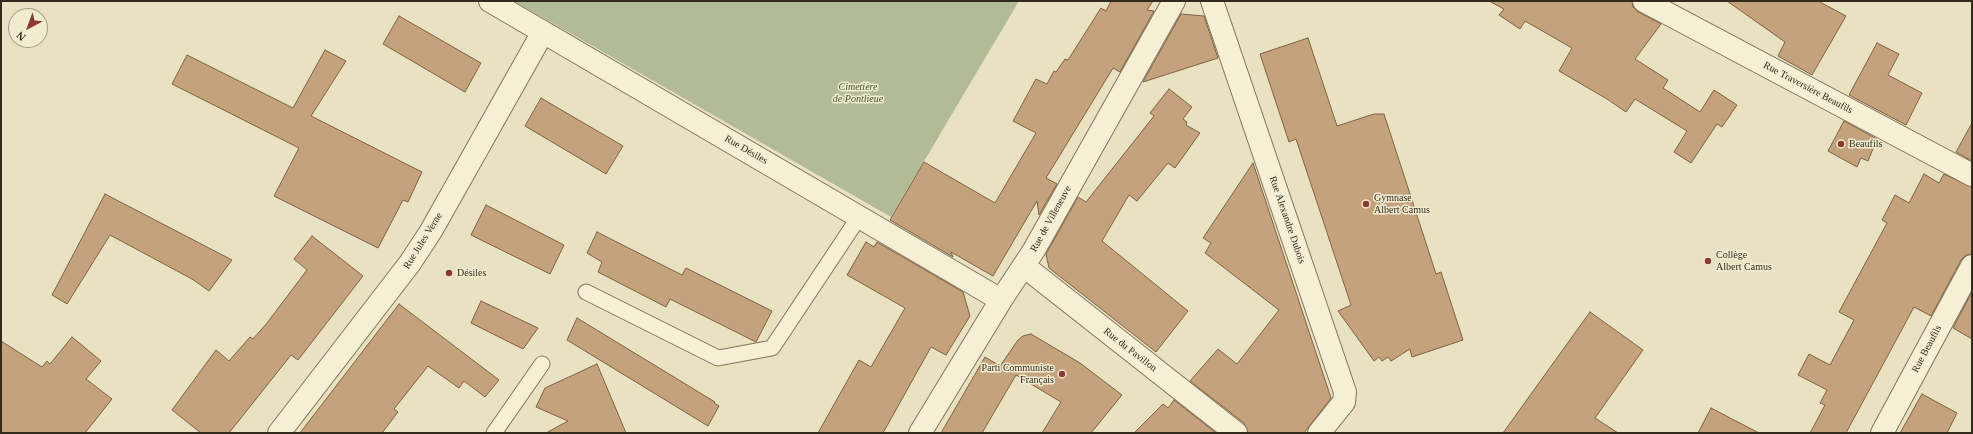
<!DOCTYPE html>
<html>
<head>
<meta charset="utf-8">
<style>
	body { margin:0 }
	#map { position:relative; width:1973px; height:434px; overflow:hidden; background:#e9e2c2; font-family:"Times New Roman",serif }
	canvas { display:block }
	.frame { position:absolute; inset:0; border:2px solid #332a1e; pointer-events:none }
	.north { position:absolute; left:8px; top:8px; width:40px; height:40px; box-sizing:border-box; background:#f1ecd1; border:1px solid #a59e89; border-radius:50%; rotate:221deg; font-size:11px; font-weight:700; line-height:16px; text-align:center; color:#332a1e }
	.north::after { content:''; display:block; margin:auto; width:14px; height:18px; background:#8b3a31; clip-path:polygon(50% 0,100% 100%,50% 72%,0 100%) }
</style>
</head>
<body>
<div id="map">
<canvas width="1973" height="434"></canvas>
<div class="frame"></div>
<div class="north">N</div>
</div>
<script>
const c = document.querySelector('canvas').getContext('2d');
c.lineJoin = 'round';
function fill(path, color) { c.fillStyle = color; c.fill(path, 'evenodd'); }
const shape = rows => new Path2D(rows.map(r => 'M' + r).join(''));
function trace(path, color, width, dash) { c.strokeStyle = color; c.lineWidth = width; c.lineCap = dash ? 'butt' : 'round'; c.setLineDash(dash || []); c.stroke(path); }
function label(font, color, halo, rows, align = 'center') {
  c.font = font + ' "Times New Roman",serif'; c.lineWidth = 3; c.setLineDash([]); c.textBaseline = 'middle'; c.strokeStyle = halo; c.fillStyle = color; for (const [text, x, y, turn = 0] of rows) {
    c.save(); c.translate(x, y); c.rotate((+turn || 0) * Math.PI / 180); c.textAlign = isNaN(turn) ? turn : align; if (halo) c.strokeText(text, 0, 0); c.fillText(text, 0, 0); c.restore();
  }
}
const cemetery = shape([
	[514,1,1019,1,891,217]
]);
const building = shape([
	[1111,1,1153,1,1147,10,1154,11,1120,72,1113,68,1046,178,1057,184,1039,215,1037,201,993,276,951,252,953,257,890,220,924,162,995,203,1036,133,1013,121,1036,79,1047,84,1054,71,1056,72,1065,59,1068,60,1101,8,1106,11,1111,1],
	[1489,1,1632,1,1633,7,1638,12,1661,24,1635,59,1668,80,1663,88,1700,112,1714,90,1737,105,1722,127,1717,124,1691,163,1674,152,1687,131,1635,99,1626,112,1607,99,1559,71,1572,48,1525,21,1520,29,1499,15,1504,9,1489,1],
	[1727,1,1818,1,1846,16,1812,75,1778,56,1785,42,1727,1],
	[1181,14,1204,16,1218,58,1143,82,1181,14],
	[399,16,481,63,465,92,383,44,399,16],
	[1308,38,1337,126,1374,114,1384,114,1436,274,1441,272,1463,340,1412,357,1410,349,1391,361,1388,357,1382,361,1379,357,1374,361,1338,311,1351,305,1296,139,1289,142,1260,54,1308,38],
	[1877,43,1899,54,1888,75,1922,93,1906,125,1849,95,1877,43],
	[325,50,346,61,311,116,422,172,408,202,403,200,378,248,274,196,299,148,172,84,187,55,293,108,325,50],
	[1169,89,1192,107,1183,119,1187,122,1186,125,1200,133,1175,168,1168,163,1137,201,1129,195,1102,241,1188,311,1156,352,1049,268,1046,254,1078,197,1086,202,1154,116,1150,113,1169,89],
	[541,98,623,146,606,174,525,126,541,98],
	[1844,121,1877,139,1868,161,1861,158,1857,167,1828,151,1844,121],
	[1972,123,1972,161,1956,152,1972,123],
	[1253,163,1331,398,1304,433,1248,433,1244,423,1190,381,1218,349,1237,364,1279,310,1205,253,1211,243,1203,238,1253,163],
	[1924,174,1939,183,1944,174,1972,187,1972,254,1966,255,1961,260,1931,316,1914,307,1846,433,1810,433,1825,405,1820,403,1827,390,1798,375,1809,354,1830,365,1854,320,1839,312,1887,223,1882,220,1895,195,1909,203,1924,174],
	[105,194,232,260,209,291,192,279,110,235,67,304,52,295,105,194],
	[486,205,564,245,550,274,471,235,486,205],
	[597,232,682,275,686,268,772,311,756,342,670,299,666,307,598,272,602,262,587,253,597,232],
	[312,236,363,276,298,360,291,355,229,433,201,433,172,410,216,350,229,361,250,337,253,339,267,323,307,270,294,259,312,236],
	[866,242,874,247,877,242,963,292,970,316,946,355,931,347,883,433,818,433,859,360,871,367,905,308,847,275,866,242],
	[1972,292,1972,339,1953,328,1972,292],
	[481,301,538,328,523,349,471,323,481,301],
	[399,304,499,380,485,397,464,381,459,388,428,366,394,409,398,412,382,433,300,433,399,304],
	[1590,312,1643,350,1595,418,1618,433,1503,433,1590,312],
	[577,318,715,402,714,403,719,406,708,426,567,340,577,318],
	[1031,334,1080,363,1122,395,1091,433,1042,433,1061,402,1016,375,982,433,941,433,985,357,1000,366,1018,340,1023,336,1031,334],
	[72,337,101,361,86,379,112,399,85,433,1,433,1,341,42,367,47,361,50,364,72,337],
	[597,364,626,433,546,433,568,421,536,407,545,388,597,364],
	[1922,394,1957,413,1947,433,1900,433,1922,394],
	[1174,400,1216,433,1134,433,1163,404,1168,408,1174,400],
	[1711,408,1759,433,1698,433,1711,408]
]);
const service = shape([
	[586,292,718,358,772,348,859,217],
	[494,433,542,364]
]);
const minor = shape([
	[490,1,1001,300],
	[1212,1,1345,392,1344,402,1319,433],
	[1644,1,1972,175],
	[1024,266,1236,433],
	[279,433,410,263,431,231,543,32],
	[920,433,1001,300,1034,250,1174,1],
	[1882,433,1972,266]
]);
const markers = [
	[1841,144,4,"#8b3a31"],
	[1366,204,4,"#8b3a31"],
	[1708,261,4,"#8b3a31"],
	[449,273,4,"#8b3a31"],
	[1062,374,4,"#8b3a31"]
];
const parkNames = [
	["Cimetière",858,87],
	["de Pontlieue",858,99]
];
const streetNames = [
	["Rue Traversière Beaufils",1808,88,28],
	["Rue Désiles",746,150,30],
	["Rue de Villeneuve",1051,219,-61],
	["Rue Alexandre Dubois",1287,220,71],
	["Rue Jules Verne",423,241,-58],
	["Rue Beaufils",1927,349,-62],
	["Rue du Pavillon",1130,350,38]
];
const poiNames = [
	["Beaufils",1849,144],
	["Gymnase",1374,198],
	["Albert Camus",1374,210],
	["Collège",1716,255],
	["Albert Camus",1716,267],
	["Désiles",457,273],
	["Parti Communiste",1054,368,"right"],
	["Français",1054,380,"right"]
];
fill(cemetery, '#b3bb96');
fill(building, '#c4a27c');
trace(building, '#7e6143', 1);
trace(service, '#81745b', 17);
trace(minor, '#81745b', 24);
trace(service, '#f5efd5', 15);
trace(minor, '#f5efd5', 22);
for (const [x, y, r, color] of markers) { const dot = new Path2D(); dot.arc(x, y, r, 0, 2 * Math.PI); c.fillStyle = color; c.fill(dot); trace(dot, '#f1ecd1', 1.5); }
label('italic 10px', '#3f4d26', '#f1ecd1', parkNames);
label('10px', '#332a1e', '#f1ecd1', streetNames);
label('10px', '#332a1e', '#f1ecd1', poiNames, 'left');
</script>
</body>
</html>
